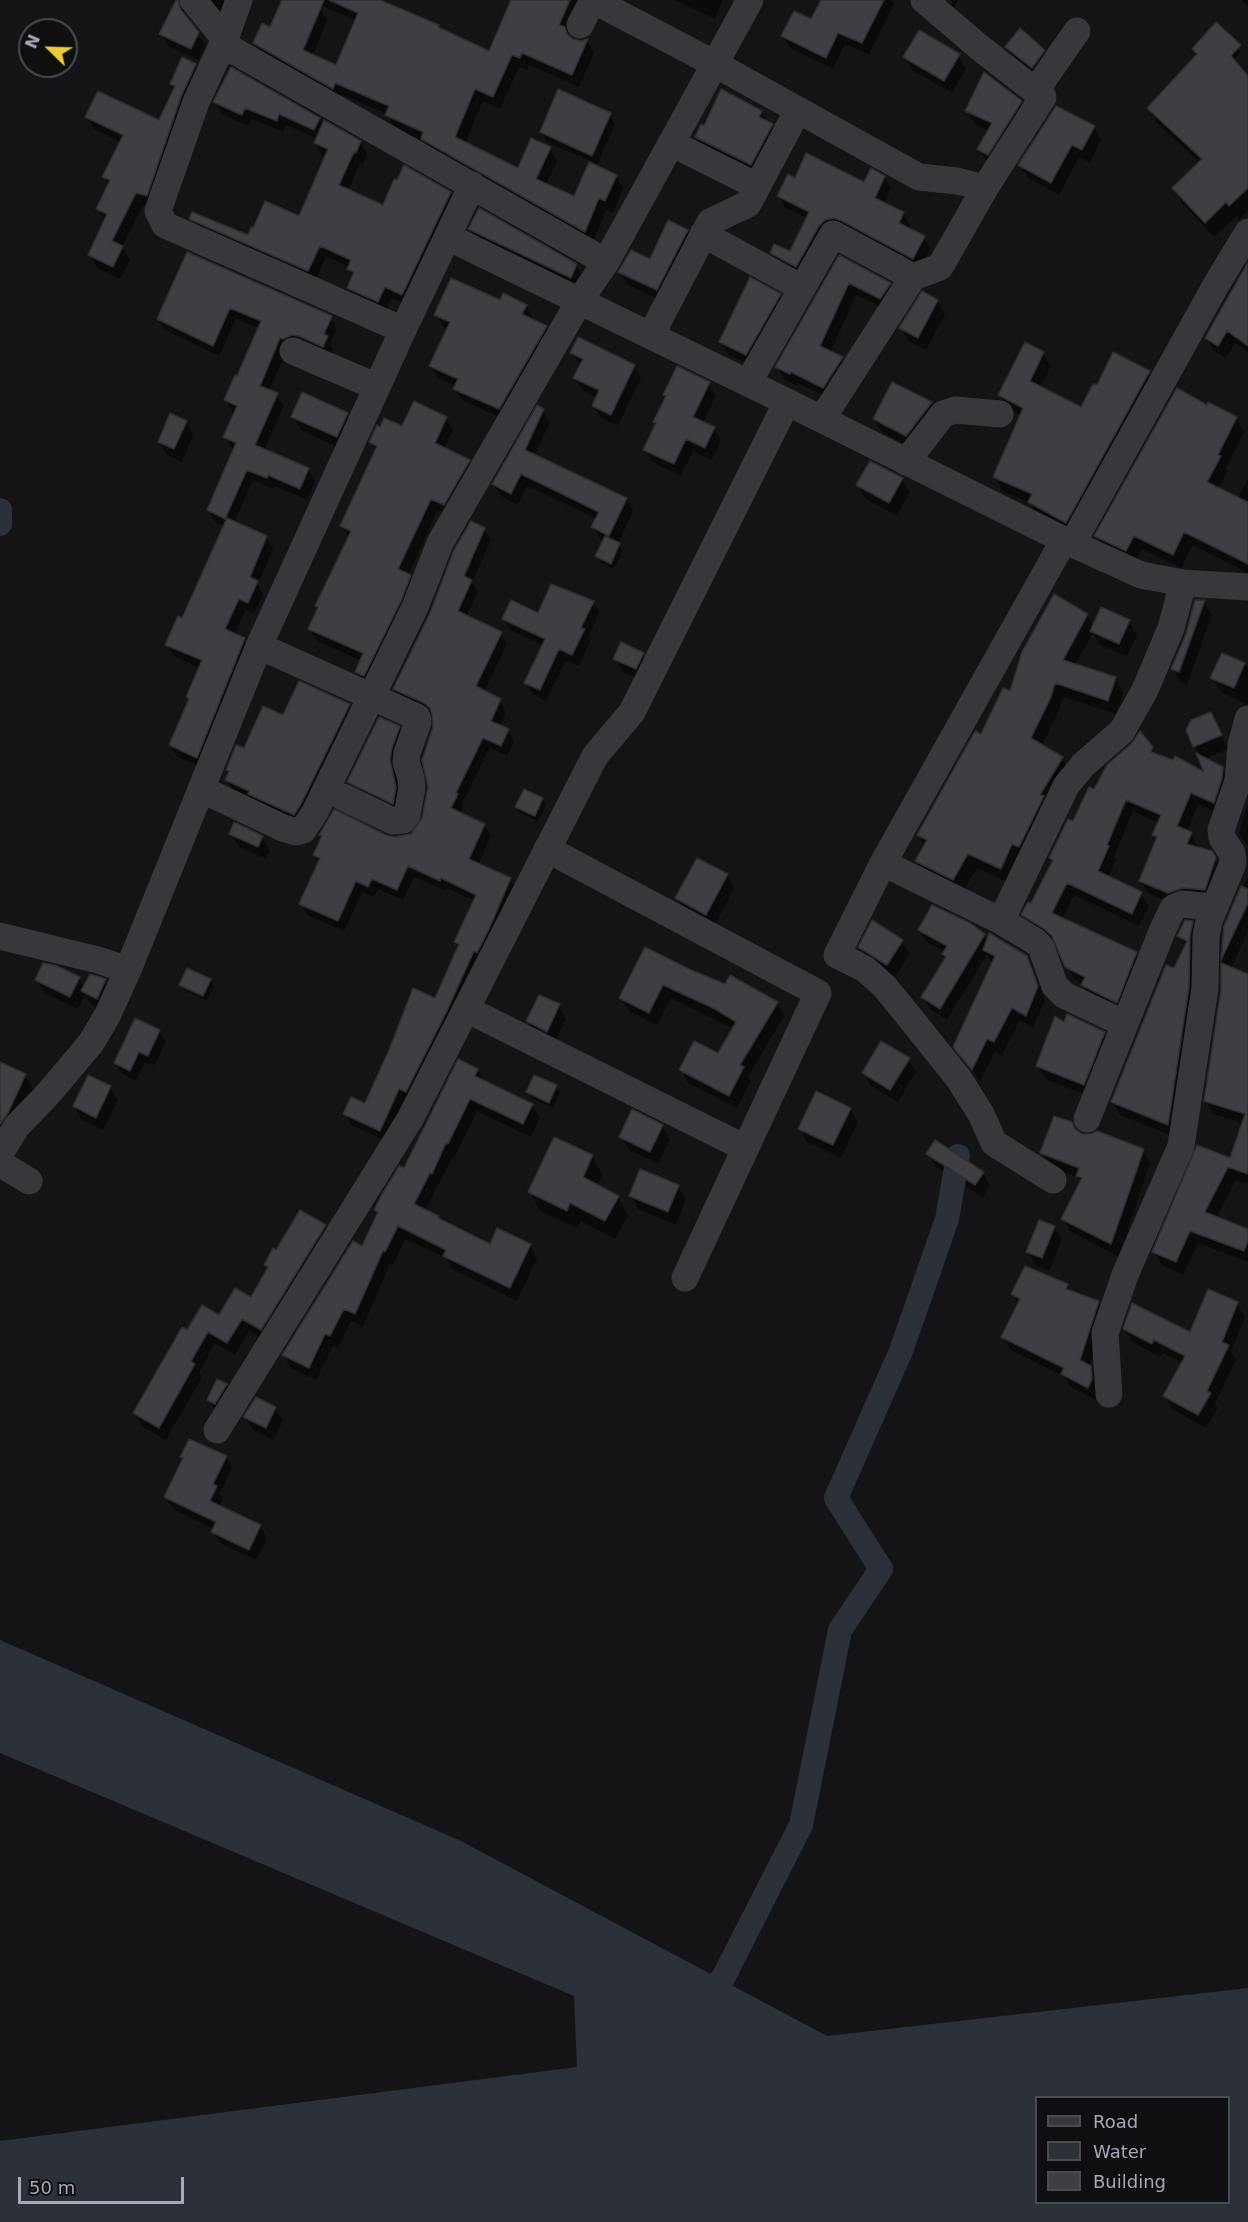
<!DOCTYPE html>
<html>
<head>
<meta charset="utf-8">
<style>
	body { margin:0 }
	#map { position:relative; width:1248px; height:2222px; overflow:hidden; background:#141416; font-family:"DejaVu Sans",sans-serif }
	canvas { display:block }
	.legend { position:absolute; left:1035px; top:2096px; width:195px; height:108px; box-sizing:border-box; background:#0f0f11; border:2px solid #4b4c53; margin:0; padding:8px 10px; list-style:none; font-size:18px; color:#a6a8b5 }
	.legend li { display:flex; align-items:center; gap:12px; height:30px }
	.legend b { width:30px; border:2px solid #4b4c53 }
	.north { position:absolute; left:18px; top:18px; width:60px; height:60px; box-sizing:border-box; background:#0f0f11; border:2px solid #4b4c53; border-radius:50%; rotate:293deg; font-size:16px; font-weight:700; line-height:24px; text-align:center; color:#a6a8b5 }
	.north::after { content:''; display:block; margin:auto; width:21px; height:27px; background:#e9cd39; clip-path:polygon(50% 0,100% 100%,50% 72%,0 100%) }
	.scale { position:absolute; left:18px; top:2177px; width:166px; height:27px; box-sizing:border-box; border:3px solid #a6a8b5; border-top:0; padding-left:8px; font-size:18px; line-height:21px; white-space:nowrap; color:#a6a8b5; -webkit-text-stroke:4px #0f0f11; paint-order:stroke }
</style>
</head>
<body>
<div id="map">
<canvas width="1248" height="2222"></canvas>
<ul class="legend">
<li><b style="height:8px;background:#37373c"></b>Road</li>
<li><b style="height:16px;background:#2b3039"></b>Water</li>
<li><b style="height:16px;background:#3f3e43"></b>Building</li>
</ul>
<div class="north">N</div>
<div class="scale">50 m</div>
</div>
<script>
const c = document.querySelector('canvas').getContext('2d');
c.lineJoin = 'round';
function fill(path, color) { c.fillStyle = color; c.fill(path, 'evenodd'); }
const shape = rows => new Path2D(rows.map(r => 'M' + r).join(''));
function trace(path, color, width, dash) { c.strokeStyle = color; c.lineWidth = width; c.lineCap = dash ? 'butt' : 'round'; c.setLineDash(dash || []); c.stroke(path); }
const water = shape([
	[0,1640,461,1841,827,2036,1248,1988,1248,2222,0,2222,0,2141,577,2067,574,1996,0,1753],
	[1036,2098,1228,2098,1228,2202,1036,2202]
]);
const shadow = shape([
	[177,0,190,0,185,7,184,16,205,45,198,60,168,46,161,34],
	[209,0,236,0,221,11],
	[284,0,301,0,320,8,327,21,313,56,337,67,357,21,320,5,317,0,383,0,382,2,438,26,440,30,490,52,513,0,583,0,567,35,573,41,581,42,587,40,594,53,579,87,529,65,527,70,519,67,500,109,483,101,465,144,519,170,550,148,557,161,546,185,575,198,616,176,623,189,613,213,606,210,592,244,430,151,423,141,394,128,387,114,342,95,340,100,262,56,255,43,271,29],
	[675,0,723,0,715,19],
	[823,0,892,0,894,4,869,54,845,44,833,69,790,48,783,36,812,21],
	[944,0,951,4,953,2,951,0,958,0,953,9],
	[1241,0,1248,0,1248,6],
	[1231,38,1240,53,1199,101,1248,78,1248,211,1239,220,1236,216,1214,237,1182,203,1173,188,1200,163,1157,123,1149,108,1197,55,1194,49],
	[1006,47,1044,51,1051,64,1040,81,1014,60],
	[959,56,966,69,952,93,912,70,905,57],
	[195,65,203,78,154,208,143,205,122,247,130,260,120,279,97,268,90,255,105,221,98,209,109,186,104,177,121,142,95,130,87,117,160,122,175,90,171,83],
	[215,102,319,119,323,126,360,142,367,154,363,164,360,163,348,191,384,207,450,193,457,205,409,305,391,298,385,312,355,299,348,288,353,276,350,267,326,257,315,282,198,230,191,219,249,237,300,218,326,157,322,155,315,143,317,139,286,125,283,132,252,119,248,126,222,114],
	[1021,102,1029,115,987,162,979,149,989,131,975,124,967,111],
	[761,112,778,136,757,175,703,148,696,137,704,128],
	[610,114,615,124,598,164,547,142,541,132],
	[1094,127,1101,140,1090,163,1079,157,1059,195,1028,178,1020,165],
	[884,177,891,189,884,204,903,213,910,225,908,229,924,237,930,248,920,270,848,231,803,277,778,264,772,253,790,253,807,218,785,208,779,196,796,180,865,184],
	[470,229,576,265,581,274,576,286,476,239],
	[687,231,694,243,664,302,627,284,620,272,650,261],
	[187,254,330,317,337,328,331,343,333,348,329,357,287,349,269,391,277,395,284,406,264,450,308,469,315,481,307,500,275,486,274,489,253,480,234,523,266,537,273,549,258,584,263,594,254,614,246,610,234,635,244,639,251,651,204,768,177,757,170,745,190,701,187,697,200,668,174,656,167,645,183,620,225,526,215,522,208,510,235,450,232,448,225,437,235,413,232,412,226,400,238,378,260,329,236,319,219,356,165,330,158,319],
	[840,257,889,284,897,296,888,310,856,295,830,353,842,359,849,371,831,399,798,383,797,386,784,379,777,367],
	[1248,270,1248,352,1235,343,1226,358,1214,351,1206,338],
	[779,295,787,309,754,367,729,355,721,342],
	[937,301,945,314,926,350,908,341,901,328],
	[500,302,526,306,533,318,531,320,546,327,553,339,506,420,462,400,455,389,456,386,438,378,431,366,448,329,443,326,436,315],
	[572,353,634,366,641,378,618,426,601,418,593,406,597,398,582,390,575,378,581,366],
	[1043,353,1051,366,1040,388,1082,409,1097,387,1148,372,1156,386,1073,535,1037,515,1030,503,1002,491,995,477,1021,416,1007,408,999,395],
	[709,383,716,395,703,423,714,428,721,440,712,460,693,451,681,476,652,462,645,450,657,425,655,422,667,398,665,394],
	[931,403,938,417,914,449,882,432,874,419],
	[1207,407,1236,418,1244,432,1226,468,1228,471,1218,489,1238,499,1248,479,1248,573,1192,545,1181,568,1142,549,1134,564,1104,550,1096,536],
	[543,410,550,422,534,456,626,499,633,511,618,544,623,551,614,569,600,562,597,556,604,541,600,539,593,527,597,519,527,486,518,505,501,496,494,484],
	[347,414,355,427,344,450,301,430,293,417],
	[446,418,453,430,444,449,469,461,476,473,451,516,438,510,408,575,417,588,363,684,356,672,361,661,317,641,310,629,319,610,317,606,349,538,342,526,376,451,371,442,403,428],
	[186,422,193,435,182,462,167,455,159,442],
	[902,479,910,492,897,516,865,498,858,485],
	[484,529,491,540,472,583,478,592,466,617,501,633,507,644,484,692,500,701,506,712,500,726,508,730,514,741,507,756,490,748,488,751,462,804,463,806,460,814,484,825,491,836,478,865,510,880,517,891,386,1141,351,1125,345,1114,365,1105,391,1051,436,1000,459,947,456,942,475,901,447,888,446,891,414,877,403,900,378,889,374,897,362,892,344,931,307,915,301,904,319,862,315,855,323,838,321,835,394,838,412,835,424,819,429,787,434,716,401,700,394,689],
	[593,602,599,613,588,638,590,642,579,666,566,660,546,701,533,694,526,683,544,646,510,630,504,619,538,615],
	[1204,602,1212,615,1187,685,1180,682,1173,668],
	[1101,609,1129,622,1137,635,1127,657,1099,644,1093,633,1075,665,1115,678,1123,693,1116,714,1063,697,1058,712,1042,746,1062,758,1070,772,1009,883,977,868,962,893,925,875,916,861,925,846,918,835,981,736,1011,693,1087,615,1094,626],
	[643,654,651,667,644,681,623,672,615,659],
	[1223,655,1248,666,1248,705,1221,692,1212,677],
	[349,705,355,717,301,825,233,791,227,780,230,774,227,770,244,750,284,717],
	[1211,714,1228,749,1204,759,1222,768,1230,781,1221,815,1198,804,1187,832,1191,833,1198,846,1197,848,1211,853,1222,871,1212,903,1176,905,1148,893,1140,880,1157,841,1154,835,1159,823,1133,811,1114,857,1116,860,1108,877,1141,894,1149,906,1139,926,1074,895,1062,919,1136,953,1143,966,1124,1014,1090,998,1083,984,1074,979,1058,945,1031,927,1023,915,1031,905,1053,862,1050,858,1095,791,1152,748,1156,755,1207,775,1201,758,1188,730],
	[399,728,405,738,398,759,396,778,401,799,399,813,355,793,349,782],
	[542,799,546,805,538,821,520,813,517,807],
	[1248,804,1248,847,1239,832],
	[231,833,262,837,270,851,266,859,239,847],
	[727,875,734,889,714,927,685,911,677,898],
	[1248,877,1248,931,1231,969,1248,976,1248,1184,1236,1180,1216,1218,1248,1231,1248,1262,1198,1243,1183,1275,1162,1265,1154,1251,1231,1160,1242,1127,1237,1121,1213,1114,1205,1100,1227,967,1223,960,1226,926],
	[1192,922,1200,936,1175,1137,1120,1115,1112,1102,1186,947,1179,935],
	[920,930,984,935,988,942,1024,955,1032,969,1045,1000,1033,1028,1020,1020,1002,1055,995,1051,980,1081,955,1046,993,964,987,954,947,1020,930,1009,923,997,947,959,944,954,945,952,927,942],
	[902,941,910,954,895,977,868,961,860,947],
	[690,971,777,1003,784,1016,748,1077,751,1081,737,1108,688,1083,681,1070,718,1055,734,1029,671,998,657,1025,629,1011,621,997],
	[90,976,105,981,113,994,105,1011,91,1005,85,995,78,1009,44,993,37,980,79,978,84,988],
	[210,980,214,986,207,1001,185,991,181,985],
	[559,1006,566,1019,554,1044,536,1035,528,1021],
	[1064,1024,1104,1033,1112,1046,1091,1097,1045,1079,1038,1066],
	[159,1031,166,1042,154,1066,145,1062,136,1081,122,1074,116,1063],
	[908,1059,916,1072,898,1102,871,1086,864,1073],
	[0,1063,25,1076,33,1089,18,1120,0,1111],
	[477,1070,485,1082,532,1105,540,1118,531,1137,477,1111,455,1156,454,1155,425,1210,438,1217,441,1221,490,1246,530,1245,537,1259,517,1301,452,1269,446,1258,405,1239,393,1265,390,1263,363,1327,351,1321,338,1348,333,1346,316,1380,291,1368,284,1355,363,1248,379,1215,376,1210],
	[110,1087,118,1100,103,1130,82,1120,74,1106],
	[556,1087,560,1093,553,1108,531,1098,528,1092],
	[850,1109,858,1122,841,1158,807,1142,800,1129],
	[662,1126,670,1139,658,1164,629,1150,621,1137],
	[1075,1131,1081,1135,1143,1150,1150,1163,1119,1257,1071,1232,1063,1219,1082,1182,1079,1178,1049,1166,1041,1153],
	[928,1154,983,1173,990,1186,983,1198,936,1167],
	[592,1156,603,1175,597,1186,618,1197,628,1216,615,1239,581,1221,577,1228,540,1211,530,1192],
	[678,1187,686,1200,676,1225,638,1209,631,1196],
	[325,1226,332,1239,268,1342,249,1330,235,1355,215,1343,199,1372,202,1377,166,1440,142,1426,135,1413,187,1332,251,1299,268,1270,265,1265,277,1252],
	[1054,1227,1062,1240,1049,1271,1035,1265,1028,1252],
	[1067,1285,1071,1292,1098,1302,1106,1316,1090,1366,1098,1381,1099,1393,1096,1400,1071,1387,1065,1377,1011,1350,1003,1337,1019,1305,1013,1294],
	[1237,1303,1245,1317,1231,1351,1236,1360,1215,1403,1218,1408,1206,1428,1172,1409,1165,1396,1183,1363,1162,1353,1160,1357,1132,1342,1125,1329,1191,1335],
	[226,1385,230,1391,218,1409,212,1406,209,1400],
	[275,1408,283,1421,273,1440,253,1430,245,1417],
	[182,1457,226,1457,232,1469,220,1494,223,1498,219,1507,260,1526,267,1538,256,1560,220,1543,213,1532,214,1529,173,1509,166,1497,184,1460]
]);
const canal = shape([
	[0,510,0,524],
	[702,1994,722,1980,801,1825,840,1630,881,1569,836,1498,901,1351,947,1219,958,1156]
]);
const building = shape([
	[176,0,178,0,181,10,199,32,191,49,159,34,176,0],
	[282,0,324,0,303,50,336,65,358,13,329,0,380,0,439,25,438,27,489,51,511,0,570,0,559,25,565,27,567,34,573,39,581,41,588,39,572,75,522,53,520,58,512,55,493,97,475,89,455,137,518,168,531,138,551,147,536,179,574,196,589,162,617,175,605,201,599,198,585,232,421,139,423,132,385,115,389,106,335,83,333,89,253,43,262,23,270,27,282,0],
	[821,0,884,0,862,43,838,33,826,58,781,36,794,11,811,19,821,0],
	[1216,22,1241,45,1231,56,1248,76,1248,188,1229,206,1226,202,1205,223,1172,188,1202,159,1147,108,1197,54,1192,49,1216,22],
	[1020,28,1045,50,1032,68,1005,47,1020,28],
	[919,30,960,54,944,81,903,57,919,30],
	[182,57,196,64,181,97,147,196,136,193,112,241,123,246,113,267,88,255,107,214,96,209,110,180,102,177,123,135,85,117,98,91,159,120,175,86,170,84,182,57],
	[231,67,320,118,314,130,279,114,277,121,245,108,242,115,213,102,231,67],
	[984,72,1022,101,988,155,977,149,992,123,965,111,984,72],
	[558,89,611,113,592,156,540,132,558,89],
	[721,89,762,111,759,117,773,124,751,165,695,137,701,124,704,126,721,89],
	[1056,106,1095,126,1082,150,1072,145,1051,183,1018,165,1056,106],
	[324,120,361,141,356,153,354,152,339,185,383,205,394,179,397,180,404,165,451,192,402,295,385,287,378,302,347,288,354,272,347,269,351,260,320,246,308,271,189,219,192,212,248,235,251,227,253,228,265,201,299,216,328,149,314,143,324,120],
	[806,153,864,182,871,168,885,176,875,198,904,212,899,223,925,236,913,259,840,220,833,218,825,220,819,226,796,267,770,253,774,244,790,251,809,212,777,196,788,174,795,178,806,153],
	[479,208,577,264,571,278,468,229,479,208],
	[668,220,688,230,657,290,618,272,631,250,650,259,668,220],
	[187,252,332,316,324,334,328,336,323,347,299,336,292,335,283,339,280,338,260,386,278,393,255,445,309,468,300,489,268,475,267,478,247,470,225,519,207,510,236,443,223,437,237,406,224,400,235,375,237,376,261,321,230,308,213,346,157,319,187,252],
	[839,255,891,283,880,299,849,283,820,346,843,357,823,388,791,372,790,374,775,367,839,255],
	[1248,262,1248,346,1227,331,1218,346,1205,338,1248,262],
	[750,277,781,294,746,355,719,342,750,277],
	[451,278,500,300,503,293,527,305,522,314,547,326,499,409,453,389,458,379,429,366,450,322,434,315,451,278],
	[922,291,938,300,918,338,899,328,922,291],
	[578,337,635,365,611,415,592,406,599,390,573,378,583,359,570,353,578,337],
	[1025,342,1044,352,1030,381,1081,407,1093,384,1097,385,1113,352,1150,371,1066,523,1028,502,1032,494,993,477,1023,408,998,395,1025,342],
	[677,366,710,382,693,417,715,427,705,448,686,439,674,464,643,450,656,423,653,422,666,396,663,395,677,366],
	[892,382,932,402,906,436,873,419,892,382],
	[1177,388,1207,405,1208,402,1237,417,1218,455,1221,456,1207,482,1248,502,1248,564,1184,532,1173,555,1134,536,1126,551,1094,536,1177,388],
	[302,392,348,413,337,437,291,417,302,392],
	[414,401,447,417,435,443,470,460,444,505,431,499,398,569,411,575,401,601,364,676,355,672,363,653,308,629,318,607,315,606,351,531,340,526,377,446,369,442,377,425,380,427,384,418,402,426,414,401],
	[537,405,544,409,525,450,627,498,609,536,591,527,599,512,521,474,511,494,492,484,537,405],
	[170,413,187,421,174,449,158,442,170,413],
	[870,461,903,478,889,503,856,485,870,461],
	[227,518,267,536,250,577,258,581,248,603,239,599,225,629,245,638,197,758,169,745,189,699,186,697,202,660,165,645,178,616,182,618,227,518],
	[471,521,485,528,464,576,472,580,458,611,502,632,476,686,501,699,491,721,509,729,501,746,483,738,482,740,456,793,458,794,451,808,485,824,469,859,511,878,489,929,477,953,474,951,446,1013,406,1092,399,1089,380,1131,343,1114,351,1097,365,1103,389,1050,413,988,435,998,459,944,454,942,476,895,441,878,440,881,408,866,397,890,372,879,368,887,356,881,338,921,299,904,320,858,313,855,322,836,319,835,334,809,386,835,394,837,411,834,422,818,428,787,422,760,433,727,432,714,430,708,424,703,393,689,430,613,454,550,471,521],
	[605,536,620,543,611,564,595,556,605,536],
	[551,584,594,601,581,628,585,629,572,655,559,649,540,690,524,683,545,639,502,619,511,600,538,613,551,584],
	[1054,594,1088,614,1063,660,1116,677,1108,701,1055,683,1051,697,1031,738,1063,757,1040,795,1044,796,1019,847,1012,844,1001,869,968,854,953,880,915,861,927,840,917,835,975,731,981,734,1003,688,1010,691,1022,652,1054,594],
	[1195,600,1205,600,1179,672,1171,669,1186,634,1195,600],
	[1101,607,1130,620,1119,644,1090,631,1101,607],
	[621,642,644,653,636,669,613,659,621,642],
	[1222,653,1245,663,1234,688,1210,678,1222,653],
	[299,681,350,704,301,804,294,815,248,794,249,791,225,780,229,771,226,770,236,745,244,748,263,706,283,715,299,681],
	[1211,712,1222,735,1193,747,1186,730,1191,720,1211,712],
	[379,717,400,726,392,748,390,760,396,787,393,804,347,782,379,717],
	[1140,731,1153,747,1151,752,1173,760,1175,756,1204,772,1196,753,1223,767,1222,778,1214,803,1191,793,1177,826,1192,832,1187,844,1212,851,1216,857,1205,890,1183,888,1168,893,1139,881,1157,837,1152,835,1161,815,1126,800,1107,845,1109,846,1098,871,1142,892,1132,914,1067,883,1052,913,1137,952,1117,1003,1081,985,1085,977,1065,967,1052,936,1043,928,1021,915,1028,902,1031,903,1053,860,1049,858,1068,819,1073,821,1089,787,1094,789,1107,765,1132,743,1140,731],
	[524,789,543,798,535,816,515,807,524,789],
	[234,822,263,836,258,847,229,834,234,822],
	[697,858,728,874,706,915,675,898,697,858],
	[1241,886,1248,889,1248,903,1221,960,1224,926,1241,886],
	[932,905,970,923,985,934,940,1009,921,997,946,957,942,954,947,946,918,930,932,905],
	[872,920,903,940,887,965,858,947,872,920],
	[1185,920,1193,921,1190,936,1189,987,1168,1125,1111,1102,1166,965,1174,968,1187,941,1177,936,1185,920],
	[989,933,1027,956,1038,986,1026,1016,1012,1008,994,1042,987,1039,972,1070,953,1047,995,956,983,950,989,933],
	[645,947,691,970,725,984,730,975,778,1002,740,1065,744,1067,729,1096,679,1070,694,1041,718,1053,736,1022,715,1009,663,985,649,1013,619,998,645,947],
	[43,963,57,966,80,977,70,997,35,980,43,963],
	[1221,963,1248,974,1248,1174,1228,1167,1205,1212,1248,1229,1248,1241,1244,1251,1190,1231,1176,1262,1152,1252,1197,1145,1230,1158,1245,1114,1204,1101,1221,990,1221,963],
	[187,968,211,979,203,996,179,985,187,968],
	[90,974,106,979,97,999,81,991,90,974],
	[539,995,560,1004,547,1032,526,1021,539,995],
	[1067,1014,1105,1032,1084,1085,1036,1066,1055,1016,1064,1022,1067,1014],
	[135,1018,160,1030,148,1056,139,1052,130,1071,114,1063,135,1018],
	[881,1041,910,1058,890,1090,862,1073,881,1041],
	[458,1059,478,1069,475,1076,533,1104,523,1124,470,1099,448,1144,446,1143,432,1174,430,1173,414,1204,439,1216,438,1218,490,1244,497,1228,531,1244,510,1288,443,1256,446,1250,398,1226,385,1252,383,1251,355,1314,344,1309,330,1336,325,1334,309,1368,282,1355,353,1241,362,1246,378,1212,374,1210,381,1196,399,1166,404,1168,458,1059],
	[0,1062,26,1074,8,1113,0,1124,0,1062],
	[88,1075,111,1086,96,1118,73,1106,88,1075],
	[534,1075,557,1085,549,1103,526,1092,534,1075],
	[816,1091,851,1108,833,1145,798,1129,816,1091],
	[632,1109,663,1125,650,1152,619,1137,632,1109],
	[1054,1116,1072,1122,1075,1129,1082,1134,1090,1134,1097,1131,1144,1149,1111,1244,1061,1219,1082,1178,1076,1176,1079,1168,1040,1153,1054,1116],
	[554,1137,593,1155,583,1177,619,1196,605,1221,570,1203,567,1211,528,1192,554,1137],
	[935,1140,984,1172,975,1185,926,1154,935,1140],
	[640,1169,679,1185,668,1212,629,1196,640,1169],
	[300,1210,326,1225,261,1330,242,1319,227,1343,208,1332,191,1361,195,1364,159,1428,133,1413,182,1327,187,1330,202,1305,219,1315,235,1288,251,1297,268,1267,264,1265,273,1248,276,1250,300,1210],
	[1039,1220,1055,1226,1042,1258,1026,1252,1039,1220],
	[1025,1266,1068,1284,1066,1289,1099,1301,1080,1360,1091,1366,1092,1379,1088,1388,1061,1374,1064,1368,1001,1337,1020,1299,1011,1294,1025,1266],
	[1208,1289,1238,1302,1222,1342,1229,1345,1207,1391,1211,1393,1198,1415,1163,1396,1185,1356,1154,1340,1152,1344,1123,1329,1132,1303,1190,1332,1208,1289],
	[217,1379,227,1384,215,1404,207,1400,217,1379],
	[256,1397,276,1407,266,1428,243,1417,256,1397],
	[189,1439,227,1456,213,1484,217,1486,210,1501,261,1525,249,1550,211,1532,216,1522,164,1497,183,1458,180,1457,189,1439]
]);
const minor = shape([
	[193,0,225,39,196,102,158,211,165,225,403,330],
	[239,0,225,39,231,49,606,262],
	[593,0,715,64,919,177,957,181,985,188],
	[580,25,593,0],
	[1036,90,1077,31],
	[671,143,757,186],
	[703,234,802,288],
	[448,237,787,402,1064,540,1141,575,1183,583,1248,587],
	[913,277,940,267,985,188,1043,97,979,47,924,0],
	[651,335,710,222,748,204,798,110],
	[293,351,377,387],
	[748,383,833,234,913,277,822,419],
	[906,462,943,414,955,410,1000,414],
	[1072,544,1216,285,1248,232],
	[259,646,417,717,418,722,407,753,406,762,411,778,412,788,407,815,403,820,393,821,343,797],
	[201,789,283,828,296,832,303,830,315,812,415,607,440,543,580,300,606,262,750,0],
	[547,849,818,993,685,1278],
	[883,863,1001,921,1035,941,1041,947,1055,986,1064,995,1125,1024],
	[1001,921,1066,786,1083,765,1122,731,1145,690,1171,628,1183,583],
	[0,936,98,960,128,970],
	[466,1009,745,1148],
	[1087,1119,1163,929,1173,908,1182,904,1213,907],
	[1053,1180,994,1143,981,1114,959,1079,903,1009,884,986,865,969,837,955,883,863,1064,540],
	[29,1181,6,1167,1,1160,1,1152,17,1126,48,1094,91,1043,107,1016,128,970,259,646,403,330,472,185],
	[1109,1394,1105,1333,1125,1275,1181,1146,1205,988,1206,936,1209,921,1233,863,1232,853,1222,838,1221,830,1238,781,1241,745,1248,719],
	[217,1430,410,1119,595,756,632,712,787,402]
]);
fill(water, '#2b3039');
fill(shadow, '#0007');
trace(canal, '#2b3039', 24);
fill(building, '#3f3e43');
trace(building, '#2f2e32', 1.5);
trace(minor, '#37373c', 27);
</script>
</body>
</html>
